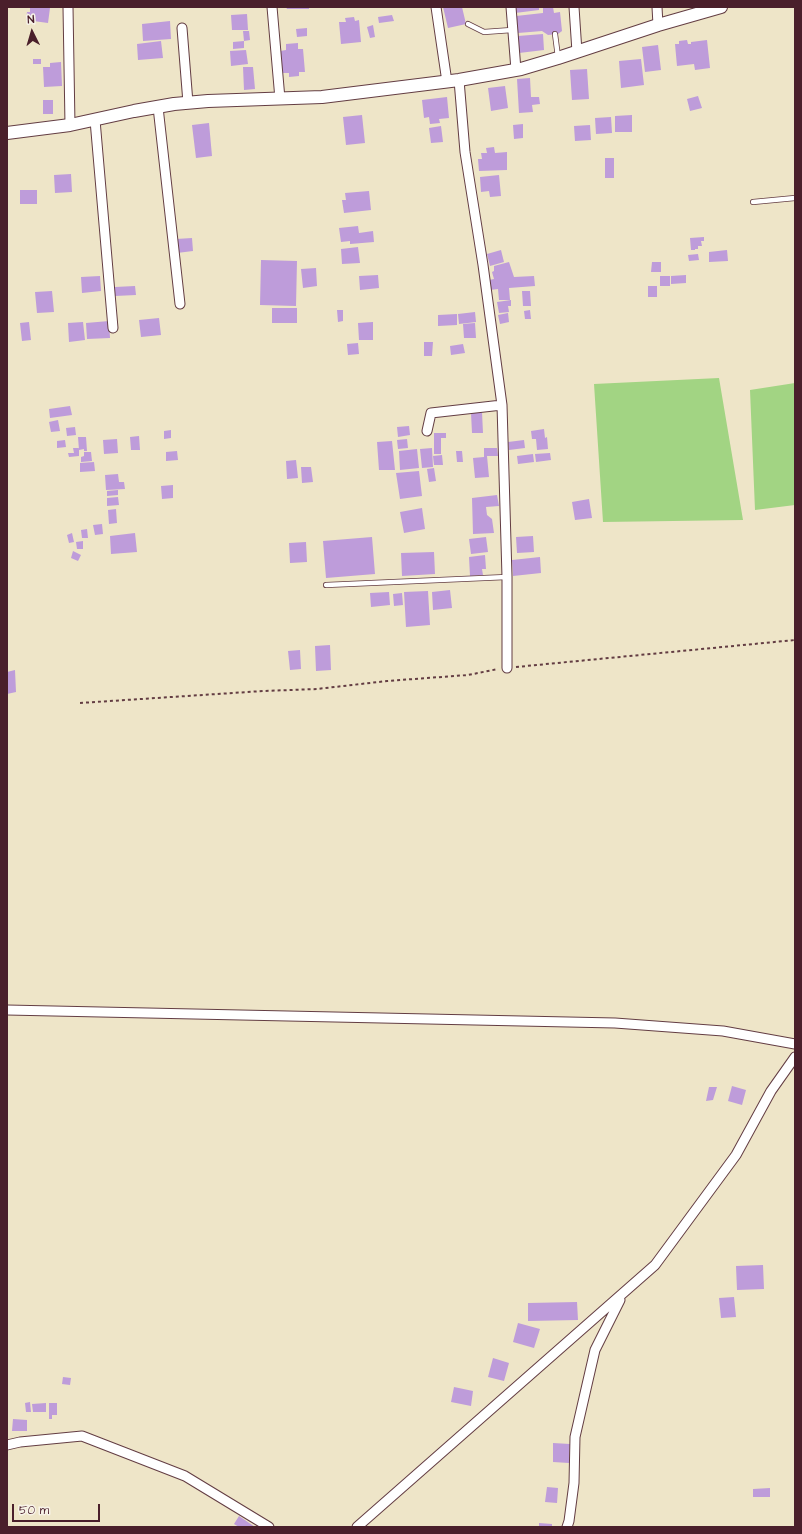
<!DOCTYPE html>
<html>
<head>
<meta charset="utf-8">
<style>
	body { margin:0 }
	#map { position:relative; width:802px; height:1534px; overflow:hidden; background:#eee5c8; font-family:"Architects Daughter",sans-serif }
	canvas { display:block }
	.frame { position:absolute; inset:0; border:8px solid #4a1f2b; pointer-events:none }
	.north { position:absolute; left:12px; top:12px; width:40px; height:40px; -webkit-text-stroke:3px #f7f3e8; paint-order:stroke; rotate:355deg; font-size:11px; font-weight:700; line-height:16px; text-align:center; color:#4a1f2b }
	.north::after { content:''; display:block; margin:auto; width:14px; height:18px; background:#4a1f2b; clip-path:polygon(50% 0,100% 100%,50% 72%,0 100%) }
	.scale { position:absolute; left:12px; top:1504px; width:88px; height:18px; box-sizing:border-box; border:2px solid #4a1f2b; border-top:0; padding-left:5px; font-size:12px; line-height:14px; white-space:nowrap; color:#4a1f2b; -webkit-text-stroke:3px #f7f3e8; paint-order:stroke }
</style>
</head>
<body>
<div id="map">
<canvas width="802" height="1534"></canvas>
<div class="frame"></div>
<div class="north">N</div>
<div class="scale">50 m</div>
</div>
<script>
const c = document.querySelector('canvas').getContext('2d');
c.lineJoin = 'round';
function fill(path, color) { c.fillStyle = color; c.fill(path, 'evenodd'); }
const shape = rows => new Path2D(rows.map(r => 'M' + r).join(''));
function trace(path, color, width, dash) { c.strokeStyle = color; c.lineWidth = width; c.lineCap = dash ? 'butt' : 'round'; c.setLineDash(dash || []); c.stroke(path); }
const green = shape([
	[719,378,743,520,603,522,594,384],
	[795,383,795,505,755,510,750,390]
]);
const building = shape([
	[30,7,50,8,48,23,26,20,27,12,30,12],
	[286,7,309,7,309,9,287,9],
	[443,7,462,7,466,24,448,28],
	[514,7,539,7,539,10,515,13],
	[543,7,553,7,554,13,560,12,562,31,558,34,548,35,542,31,518,33,516,16,543,13],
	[247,14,248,30,232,30,231,15],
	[392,15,394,21,379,23,378,17],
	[354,17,355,21,359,20,361,42,341,44,339,22,346,22,345,18],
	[170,21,171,39,143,41,142,24],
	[373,25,375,37,370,38,367,27],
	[307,28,307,36,297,37,296,29],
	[243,31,249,31,250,40,244,41],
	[543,34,544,50,519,53,518,36],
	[687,40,688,44,691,44,691,42,707,40,710,68,695,70,694,64,677,66,675,44,679,44,679,41],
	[161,41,163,58,138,60,137,44],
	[244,41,244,48,233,49,233,42],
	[298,43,298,49,303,49,305,72,299,72,299,76,289,77,289,73,282,73,280,51,286,50,286,44],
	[658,45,661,70,645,72,642,47],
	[246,50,248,64,231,66,230,51],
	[33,59,41,59,41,64,33,64],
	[641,59,644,85,621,88,619,61],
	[61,62,62,86,44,87,43,67,50,67,50,63],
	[243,67,253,67,255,89,244,90],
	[587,69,589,99,572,100,570,70],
	[530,78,531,97,539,97,540,104,532,105,533,112,519,113,517,79],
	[505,86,508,108,491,111,488,88],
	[698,96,702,108,690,111,687,99],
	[447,97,449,118,439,119,440,123,430,124,429,117,424,118,422,100],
	[43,100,53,100,53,114,43,114],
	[362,115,365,143,346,145,343,117],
	[632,115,632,132,615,132,615,116],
	[611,117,612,133,596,134,595,118],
	[209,123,212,156,196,158,192,125],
	[523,124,523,138,514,139,513,125],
	[590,125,591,140,575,141,574,126],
	[441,126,443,142,431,143,429,128],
	[494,147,495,153,507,152,507,170,479,171,478,159,482,159,481,153,487,153,486,148],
	[605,158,614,158,614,178,605,178],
	[71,174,72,192,55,193,54,175],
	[499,175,501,196,490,197,489,191,481,192,480,177],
	[20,190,37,190,37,204,20,204],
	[369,191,371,210,344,213,342,200,346,200,345,193],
	[358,226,359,233,373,231,374,242,350,244,350,241,341,242,339,228],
	[704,237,704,241,701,241,702,246,698,246,698,249,695,249,695,250,691,250,690,238],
	[192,238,193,251,177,253,176,239],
	[358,247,360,263,342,264,341,249],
	[501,250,504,262,490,266,487,254],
	[727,250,728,261,709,262,709,252],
	[698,254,699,260,689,261,688,255],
	[261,260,297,261,296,306,260,305],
	[509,262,514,277,534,276,535,286,509,288,510,300,499,300,498,289,490,290,489,280,494,279,492,272,494,271,494,266],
	[652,262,661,262,661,272,651,272],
	[316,268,317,286,303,288,301,269],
	[378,275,379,288,360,290,359,276],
	[686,275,686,283,671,284,671,276],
	[100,276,101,291,82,293,81,277],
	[660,276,670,276,670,286,660,286],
	[135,286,136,295,115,296,115,287],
	[648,286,657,286,657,297,648,297],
	[52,291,54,312,37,313,35,292],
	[522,291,530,291,531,306,523,306],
	[511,300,511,306,508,306,509,312,499,313,497,302],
	[272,308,297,308,297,323,272,323],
	[337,310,343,310,343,321,338,322],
	[530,310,531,319,525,319,524,311],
	[475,312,476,322,459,324,458,314],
	[508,313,509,322,500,324,498,315],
	[457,314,457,325,438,326,438,315],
	[159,318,161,335,141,337,139,320],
	[109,321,110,338,87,339,86,323],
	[29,322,31,340,22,341,20,323],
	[83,322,85,340,69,342,68,323],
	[373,322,373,340,359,340,358,323],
	[475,323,476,338,464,338,463,324],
	[424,342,433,342,432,356,424,356],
	[358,343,359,354,348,355,347,344],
	[463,344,465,353,451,355,450,346],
	[70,406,72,415,50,418,49,409],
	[482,412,483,433,472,433,471,413],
	[58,420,60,431,51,432,49,422],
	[409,426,410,435,398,437,397,427],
	[75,427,76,435,67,436,66,428],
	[544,429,545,438,547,437,548,449,537,450,536,439,532,439,531,431],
	[171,430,171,438,164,439,164,431],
	[434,433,446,433,446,438,441,438,441,454,434,454],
	[139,436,140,450,131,450,130,437],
	[78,437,86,437,87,451,84,451,84,449,79,450],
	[117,439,118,453,104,454,103,440],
	[407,439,408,448,398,449,397,440],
	[65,440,66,447,57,448,57,441],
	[524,440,525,448,509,450,508,442],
	[392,441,395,470,379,470,377,442],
	[73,448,79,448,79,456,69,457,68,453,74,453],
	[432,448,433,467,422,468,420,449],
	[484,448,497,448,498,456,487,456,489,477,475,478,473,458,484,457],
	[417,449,419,468,400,470,399,451],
	[177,451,178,460,166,461,166,452],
	[456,451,462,451,463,462,457,462],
	[84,452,91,452,92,461,81,462,81,457,84,456],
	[550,453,551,460,536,462,535,454],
	[533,454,534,462,518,464,517,456],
	[442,455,443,465,434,465,433,456],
	[296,460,298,478,287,479,286,461],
	[94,462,95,471,80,472,80,463],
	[301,467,311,467,313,482,302,483],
	[434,468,436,481,429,482,427,469],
	[419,471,422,496,400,499,396,473],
	[118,474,119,482,124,482,125,489,106,490,105,475],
	[173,485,173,498,162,499,161,486],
	[118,490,118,495,107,496,107,491],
	[497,495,499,506,486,507,487,515,492,519,494,533,473,534,472,498],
	[118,497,119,505,107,506,107,498],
	[589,499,592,518,575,520,572,502],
	[422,508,425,529,404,533,400,512],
	[116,509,117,523,109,524,108,510],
	[102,524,103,534,95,535,93,525],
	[87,529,88,538,82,538,81,530],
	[72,533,74,542,69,543,67,535],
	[135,533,137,552,111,554,110,536],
	[533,536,534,552,517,553,516,537],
	[372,537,375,574,326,578,323,541],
	[486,537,488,552,471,554,469,539],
	[83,541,83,549,77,549,76,542],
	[306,542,307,562,290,563,289,543],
	[73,551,81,555,78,561,71,558],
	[434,552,435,574,402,576,401,553],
	[485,555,486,569,482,569,483,575,470,576,469,557],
	[540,557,541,573,513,576,512,560],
	[450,590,452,608,433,610,432,592],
	[428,591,430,625,406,627,404,592],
	[389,592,390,605,371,607,370,593],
	[402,593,403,605,394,606,393,594],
	[330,645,331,670,316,671,315,646],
	[300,650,301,669,290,670,288,651],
	[15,670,16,692,7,694,7,672],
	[732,1086,746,1090,742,1105,728,1101],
	[709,1087,717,1087,713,1100,706,1101],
	[763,1265,764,1289,737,1290,736,1266],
	[734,1297,736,1317,721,1318,719,1298],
	[577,1302,578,1320,528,1321,528,1303],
	[518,1323,540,1329,534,1348,513,1342],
	[493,1358,509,1363,504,1381,488,1377],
	[63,1377,71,1378,70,1385,62,1384],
	[454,1387,473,1391,471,1406,451,1402],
	[30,1402,31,1412,26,1412,25,1403],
	[46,1403,46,1412,33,1412,32,1404],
	[49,1403,57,1403,57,1415,52,1415,52,1419,49,1419],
	[13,1419,27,1420,27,1431,12,1431],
	[553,1443,570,1444,569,1463,553,1462],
	[547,1487,558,1488,557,1503,545,1502],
	[770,1488,770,1497,753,1497,753,1489],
	[239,1516,255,1527,239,1527,234,1524],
	[539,1523,552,1524,552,1527,539,1527]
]);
const path = shape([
	[516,667,795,640],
	[80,703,263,691,317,689,387,681,468,675,498,669]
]);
const service = shape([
	[468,24,484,32,512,30],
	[555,34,558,57],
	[753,202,795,198],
	[326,585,507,577]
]);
const minor = shape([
	[68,7,70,125],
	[272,7,280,99],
	[436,7,447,82],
	[511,7,516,70],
	[574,7,577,52],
	[657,7,658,25],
	[182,28,188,103],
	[459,80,465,152,483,265,502,405,507,577,507,668],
	[158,107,180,304],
	[95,120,113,328],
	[427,431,431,413,502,405],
	[7,1010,615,1023,723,1031,795,1044],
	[7,1445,20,1442,82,1436,185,1476,269,1527],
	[357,1527,655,1265,736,1155,771,1091,795,1057],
	[567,1527,569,1521,574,1483,575,1437,586,1389,595,1350,620,1300]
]);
const tertiary = shape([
	[7,133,70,125,134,111,174,104,208,101,322,97,459,80,521,69,558,58,658,25,721,7]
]);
fill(green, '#a2d483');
fill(building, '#be9cda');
trace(service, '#633d43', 6);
trace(minor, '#633d43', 11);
trace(tertiary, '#633d43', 14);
trace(path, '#633d43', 2, [3, 3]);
trace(service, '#fff', 4.5);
trace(minor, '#fff', 9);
trace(tertiary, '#fff', 12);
</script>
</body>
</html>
